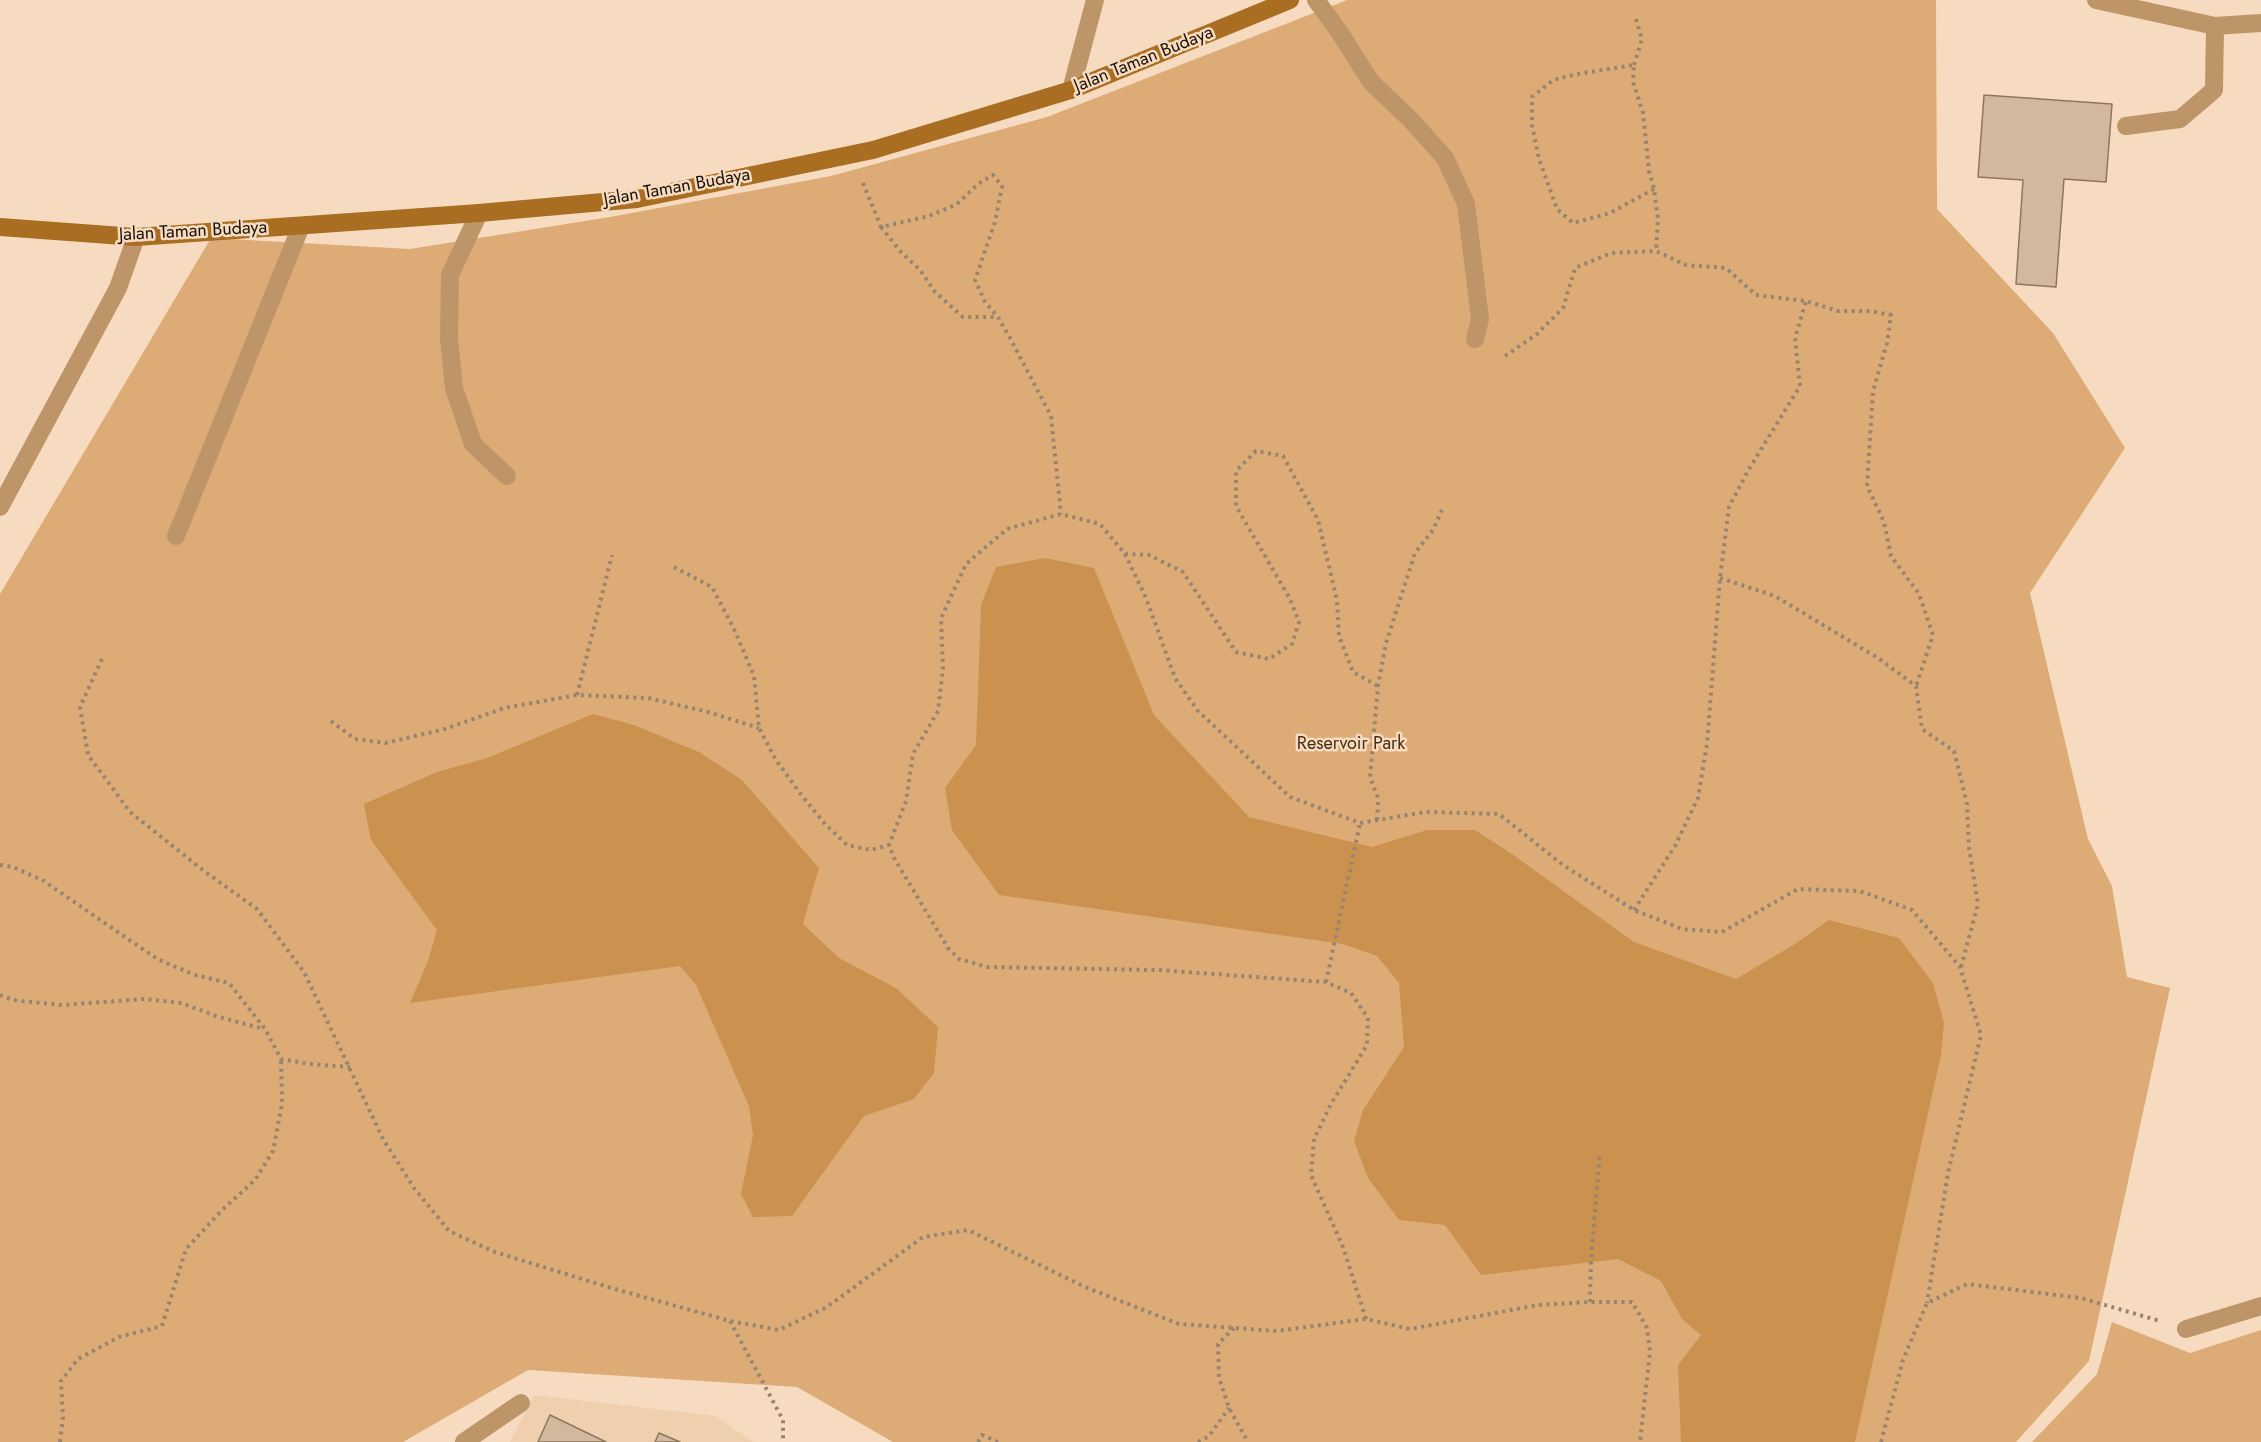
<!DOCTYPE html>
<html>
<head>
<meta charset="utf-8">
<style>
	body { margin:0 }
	canvas { display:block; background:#f6dbc0 }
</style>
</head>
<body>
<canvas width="2261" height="1442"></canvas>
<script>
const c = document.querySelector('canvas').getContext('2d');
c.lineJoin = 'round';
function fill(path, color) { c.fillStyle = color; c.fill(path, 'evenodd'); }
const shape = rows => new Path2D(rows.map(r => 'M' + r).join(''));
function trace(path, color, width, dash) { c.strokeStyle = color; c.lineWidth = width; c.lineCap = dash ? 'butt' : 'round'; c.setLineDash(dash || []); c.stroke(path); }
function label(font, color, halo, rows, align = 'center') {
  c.font = font + ' Jost,sans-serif'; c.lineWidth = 5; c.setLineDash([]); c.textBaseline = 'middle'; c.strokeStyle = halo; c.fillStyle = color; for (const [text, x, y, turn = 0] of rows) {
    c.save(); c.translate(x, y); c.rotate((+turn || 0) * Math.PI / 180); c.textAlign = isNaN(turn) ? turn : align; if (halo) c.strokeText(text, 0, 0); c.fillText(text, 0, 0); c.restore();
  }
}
const built = shape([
	[534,1395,716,1416,753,1442,510,1442]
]);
const green = shape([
	[1347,0,1936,0,1937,209,2053,333,2125,448,2030,593,2088,839,2112,886,2127,977,2170,988,2089,1361,2016,1442,893,1442,797,1387,528,1370,403,1442,0,1442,0,594,211,238,410,249,610,217,831,176,1047,117],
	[2112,1322,2190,1353,2261,1330,2261,1442,2032,1442,2097,1374]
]);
const water = shape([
	[1045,558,1094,568,1154,715,1249,817,1372,847,1427,830,1475,830,1512,854,1634,942,1736,979,1795,944,1829,920,1899,938,1933,983,1944,1023,1941,1055,1855,1442,1681,1442,1678,1365,1701,1335,1682,1319,1661,1281,1618,1259,1481,1275,1445,1225,1399,1220,1368,1178,1354,1141,1363,1110,1404,1047,1399,983,1377,956,1343,944,999,895,952,830,945,788,976,745,981,605,996,567],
	[593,714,634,725,699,752,742,780,819,868,803,924,839,958,896,988,938,1027,934,1073,914,1099,864,1116,792,1216,753,1217,741,1194,753,1135,749,1106,696,985,680,966,410,1003,428,961,437,930,371,840,364,804,437,772,487,758]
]);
const building = shape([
	[1984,95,2112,104,2106,182,2064,179,2056,287,2016,284,2023,180,1978,177,1984,95],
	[550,1415,606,1442,538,1442,550,1415],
	[659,1433,680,1442,655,1442,659,1433]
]);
const path = shape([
	[1634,65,1642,39,1635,16],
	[863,183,881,227,929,216,957,204,978,184,993,175,1002,186,995,222,975,280,985,302,998,317,1010,338,1051,416,1061,514],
	[1654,189,1610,213,1573,223,1557,209,1539,159,1532,125,1532,97,1553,80,1577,74,1634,65,1633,82,1643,113,1649,171,1654,189,1658,219,1656,251],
	[881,227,900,251,920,270,935,292,963,317,998,317],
	[1505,356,1537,334,1563,308,1575,268,1611,253,1656,251,1686,265,1726,268,1756,295,1806,301,1838,311,1870,311,1891,315,1887,343,1873,391,1867,486,1884,522,1891,556,1919,594,1933,635,1916,686],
	[1125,554,1149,555,1183,572,1236,652,1269,659,1292,644,1299,622,1290,599,1236,506,1236,471,1256,451,1283,456,1318,520,1337,600,1339,636,1353,672,1378,686],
	[674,567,712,587,734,629,754,676,759,728,776,760,799,792,825,824,847,845,871,850,889,845],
	[1720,578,1775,596,1878,658,1916,686,1922,729,1954,751,1967,804,1969,848,1978,904,1961,967],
	[102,659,80,707,88,755,130,812,204,871,257,909,304,972,383,1139,414,1188,449,1231,495,1252,608,1287,730,1321,779,1330,827,1307,923,1237,968,1230,1085,1287,1179,1324,1277,1331,1366,1319,1410,1329,1538,1305,1590,1302,1632,1302,1647,1328,1650,1352,1640,1442],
	[577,695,612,555],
	[331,721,355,739,385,743,445,729,504,708,577,695,648,698,708,712,759,728],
	[1377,820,1378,798,1370,777,1378,686,1386,643,1415,553,1433,530,1442,510],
	[0,865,13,867,44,881,157,959,195,975,229,983,265,1029,281,1059,309,1064,350,1067],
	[1634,910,1675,846,1698,798,1707,744,1720,578,1729,507,1749,469,1800,386,1795,338,1806,301],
	[1326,982,1360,823],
	[0,995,13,1000,62,1005,144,999,181,1003,219,1017,264,1029],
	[1590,1302,1591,1259,1600,1153],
	[1366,1319,1343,1247,1311,1175,1314,1139,1331,1104,1367,1045,1368,1018,1351,993,1326,982,1158,970,987,967,959,959,948,948,894,858,889,845,906,801,913,754,938,711,943,669,941,618,966,564,1007,529,1061,514,1100,524,1125,554,1146,598,1175,678,1198,711,1290,797,1360,823,1425,812,1499,814,1563,865,1634,910,1682,929,1722,932,1798,889,1860,891,1912,910,1960,967,1981,1035,1948,1173,1927,1303],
	[730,1321,783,1420,783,1442],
	[1234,1328,1218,1344,1219,1378,1229,1408,1248,1442],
	[60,1442,63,1417,61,1381,78,1359,119,1337,162,1326,186,1249,222,1210,255,1180,273,1151,282,1104,281,1059],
	[978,1442,982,1435,998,1442],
	[1198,1442,1209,1436,1229,1408],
	[1881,1442,1903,1360,1927,1303,1967,1284,2081,1298,2160,1321]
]);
const lane = shape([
	[1316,0,1340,33,1371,82,1411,120,1445,158,1466,204,1480,319,1475,339],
	[2096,0,2215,26,2261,23],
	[1071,90,1095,0],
	[2126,126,2180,119,2214,90,2215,26],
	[479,213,450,275,449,339,454,388,473,444,507,476],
	[0,507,118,288,136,237],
	[176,536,301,226],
	[2186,1329,2261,1306],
	[464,1442,521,1403]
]);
const secondary = shape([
	[0,227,136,237,479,213,637,199,873,150,1071,90,1290,0]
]);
const streetNames = [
	["Jalan Taman Budaya",1144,60,-22],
	["Jalan Taman Budaya",677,188,-10],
	["Jalan Taman Budaya",193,232,-3]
];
const parkNames = [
	["Reservoir Park",1351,745]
];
fill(built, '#efcfad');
fill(green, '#ddac76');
fill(water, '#cb914e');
fill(building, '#d2b89d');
trace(building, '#8e765d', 1.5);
trace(path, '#978470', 4, [3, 4.5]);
trace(lane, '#bd9569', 18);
trace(secondary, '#a96e22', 18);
label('18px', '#1a1107', '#f6dbc0', streetNames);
label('18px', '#472e11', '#f6dbc0', parkNames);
</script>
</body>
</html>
